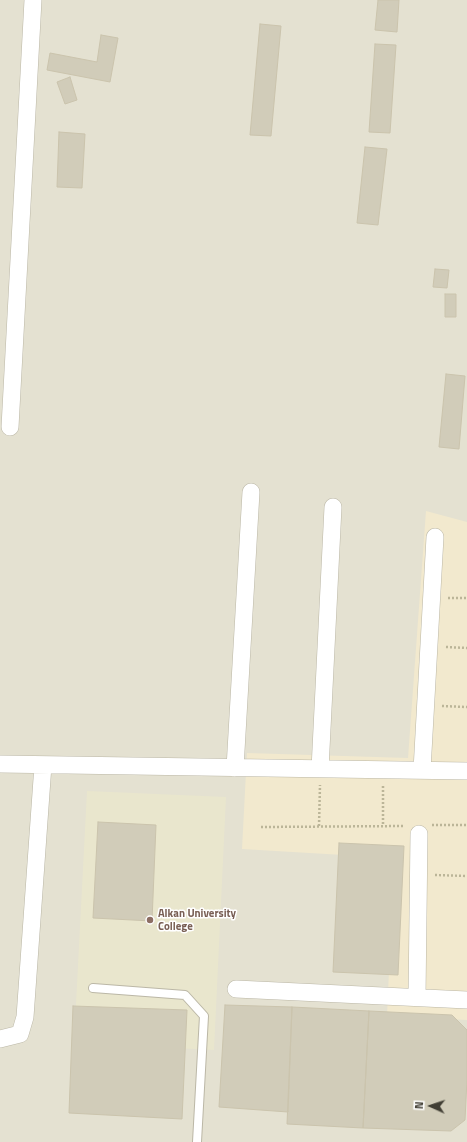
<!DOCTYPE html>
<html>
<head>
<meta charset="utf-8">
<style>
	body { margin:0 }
	#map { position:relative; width:467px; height:1142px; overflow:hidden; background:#f0eee3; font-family:"Titillium Web",sans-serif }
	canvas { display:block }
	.north { position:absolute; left:411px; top:1086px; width:40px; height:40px; -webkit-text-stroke:3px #fff; paint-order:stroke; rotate:273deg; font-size:11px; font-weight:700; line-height:16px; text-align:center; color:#413e34 }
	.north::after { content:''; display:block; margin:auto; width:14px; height:18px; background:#413e34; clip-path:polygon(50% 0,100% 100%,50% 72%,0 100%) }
</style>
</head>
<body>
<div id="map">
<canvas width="467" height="1142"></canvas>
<div class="north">N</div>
</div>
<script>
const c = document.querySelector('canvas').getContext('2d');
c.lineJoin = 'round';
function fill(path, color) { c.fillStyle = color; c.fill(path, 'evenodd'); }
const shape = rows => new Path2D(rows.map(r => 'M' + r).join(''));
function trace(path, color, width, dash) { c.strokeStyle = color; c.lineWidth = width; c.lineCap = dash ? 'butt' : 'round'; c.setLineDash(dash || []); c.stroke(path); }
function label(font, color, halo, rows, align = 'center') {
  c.font = font + ' "Titillium Web",sans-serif'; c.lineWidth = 3; c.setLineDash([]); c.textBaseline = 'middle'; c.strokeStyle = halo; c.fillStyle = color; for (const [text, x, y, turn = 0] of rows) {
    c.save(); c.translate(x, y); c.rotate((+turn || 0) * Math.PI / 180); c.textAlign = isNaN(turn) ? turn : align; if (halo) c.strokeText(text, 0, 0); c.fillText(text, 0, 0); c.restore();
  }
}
const residential = shape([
	[0,0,467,0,467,1142,0,1142]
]);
const commercial = shape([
	[426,511,467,522,467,1020,387,1016,394,858,242,849,247,753,408,758]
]);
const education = shape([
	[87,791,226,797,214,1050,74,1043]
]);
const building = shape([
	[378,0,399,0,397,32,375,30,378,0],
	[260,24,281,26,271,136,250,135,260,24],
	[101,35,118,38,110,82,47,70,50,53,97,62,101,35],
	[375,44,396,45,390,133,369,132,375,44],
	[70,77,77,100,65,104,57,82,70,77],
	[59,132,85,134,82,188,57,187,59,132],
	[365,147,387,149,378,225,357,223,365,147],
	[435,269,449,270,447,288,433,287,435,269],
	[445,294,456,294,456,317,445,317,445,294],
	[446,374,465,376,459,449,439,447,446,374],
	[98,822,156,825,152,921,93,918,98,822],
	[339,843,404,846,398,975,333,972,339,843],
	[225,1005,292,1007,288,1112,219,1107,225,1005],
	[73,1006,187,1010,182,1119,69,1113,73,1006],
	[292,1007,369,1011,363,1128,287,1124,292,1007],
	[369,1011,452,1015,467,1030,467,1079,465,1120,451,1131,363,1128,369,1011]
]);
const path = shape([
	[448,598,467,598],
	[446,647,467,648],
	[442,706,467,707],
	[383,786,383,826],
	[432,825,467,825],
	[319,826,320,785],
	[261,827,405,826],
	[435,875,467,876]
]);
const service = shape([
	[93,988,185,995,204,1016,197,1142]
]);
const minor = shape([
	[10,427,33,0],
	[0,764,467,771],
	[235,768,251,492],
	[320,769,333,507],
	[422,770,435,537],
	[236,989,467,1000],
	[417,997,419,834],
	[0,1039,20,1034,25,1017,43,765]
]);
const markers = [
	[150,920,4,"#8d6e63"]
];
const educationNames = [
	["Alkan University",158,914],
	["College",158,927]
];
fill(residential, '#e4e1d1');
fill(commercial, '#f2e9ce');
fill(education, '#e9e6cd');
fill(building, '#d1ccb9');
trace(building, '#cbc4ad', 1);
trace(service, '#bbb7a6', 10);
trace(minor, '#bbb7a6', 18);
trace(path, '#bbb598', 2.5, [2, 2]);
trace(service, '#fff', 8);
trace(minor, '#fff', 17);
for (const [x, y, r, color] of markers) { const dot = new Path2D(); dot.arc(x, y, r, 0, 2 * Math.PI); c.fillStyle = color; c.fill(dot); trace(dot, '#fff', 1.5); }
label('bold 11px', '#785e54', '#fff', educationNames, 'left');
</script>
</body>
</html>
